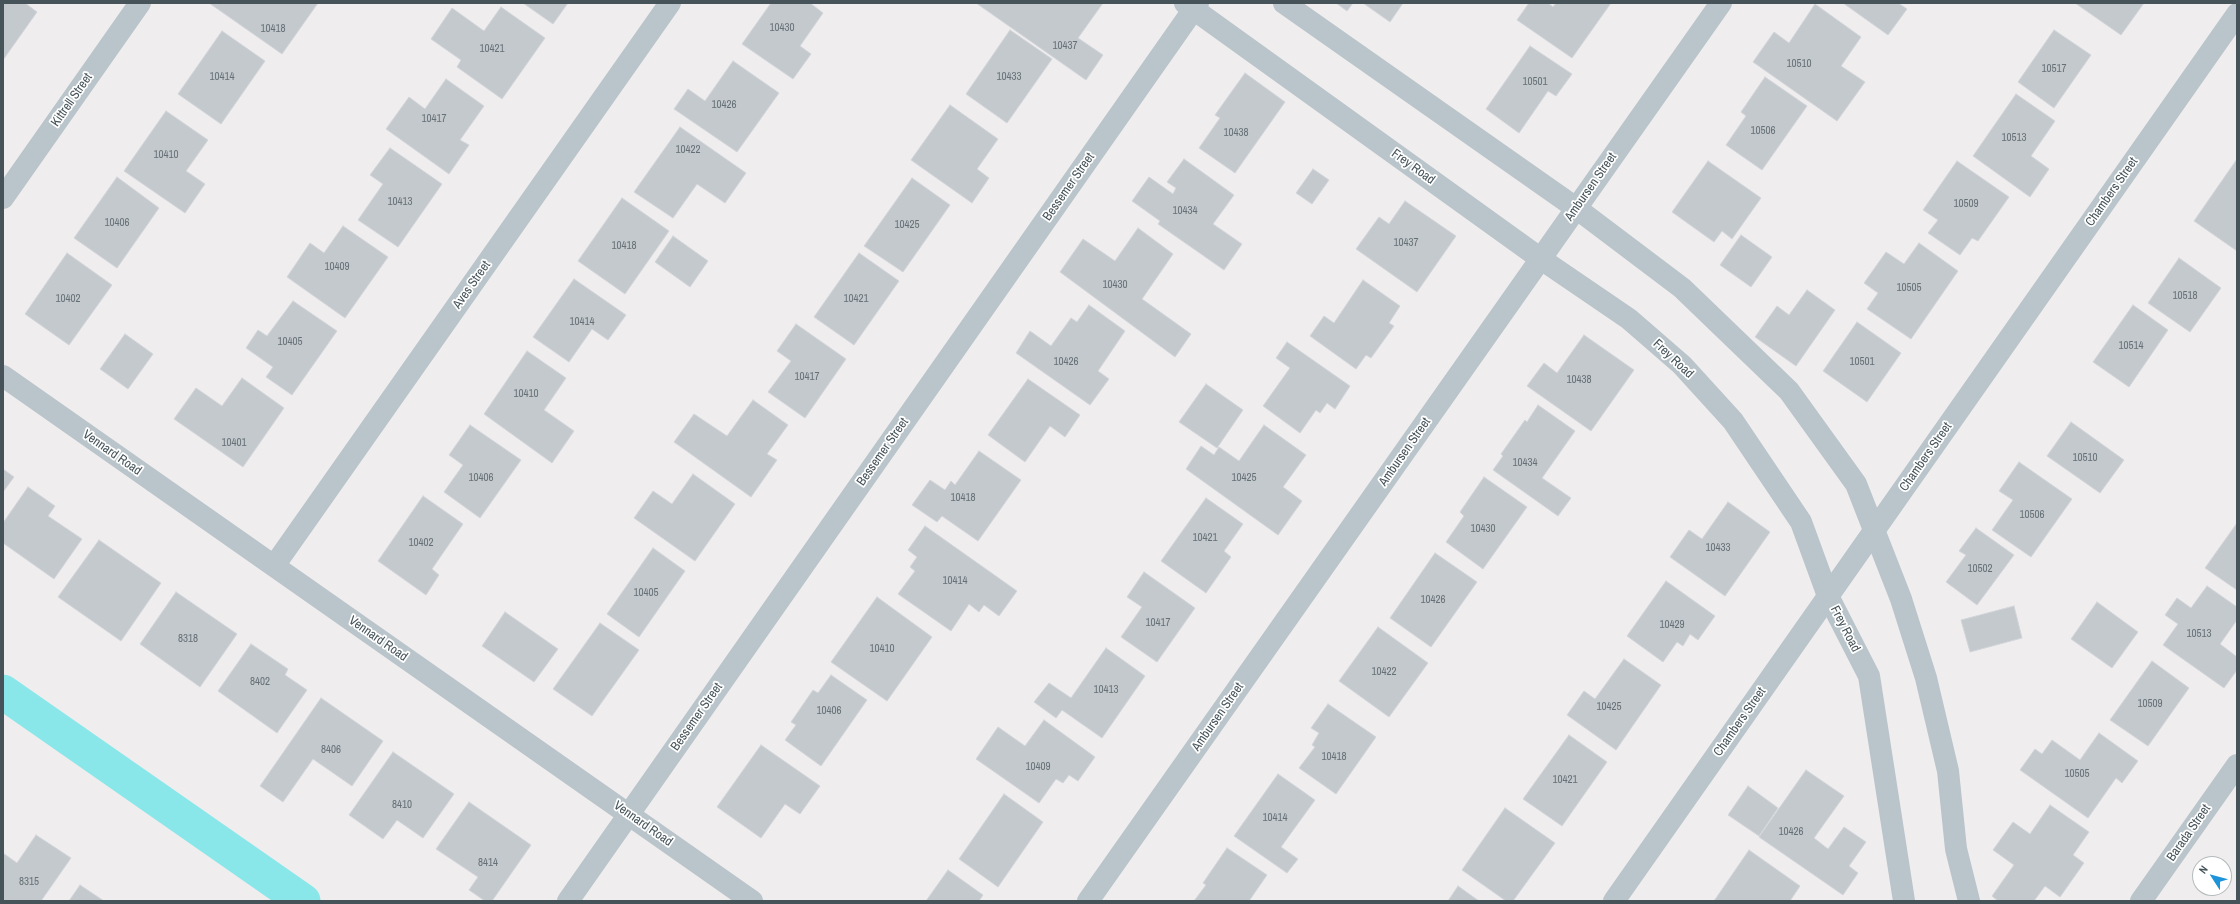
<!DOCTYPE html>
<html>
<head>
<meta charset="utf-8">
<style>
	body { margin:0 }
	#map { position:relative; width:2240px; height:904px; overflow:hidden; background:#f0edee; font-family:"Archivo Narrow",sans-serif }
	canvas { display:block }
	.frame { position:absolute; inset:0; border:4px solid #46545a; pointer-events:none }
	.north { position:absolute; left:2192px; top:856px; width:40px; height:40px; box-sizing:border-box; background:#fff; border:1px solid #b5bbbd; border-radius:50%; rotate:306deg; font-size:11px; font-weight:700; line-height:16px; text-align:center; color:#46545a }
	.north::after { content:''; display:block; margin:auto; width:14px; height:18px; background:#1e93d9; clip-path:polygon(50% 0,100% 100%,50% 72%,0 100%) }
</style>
</head>
<body>
<div id="map">
<canvas width="2240" height="904"></canvas>
<div class="frame"></div>
<div class="north">N</div>
</div>
<script>
const c = document.querySelector('canvas').getContext('2d');
c.lineJoin = 'round';
const shape = rows => new Path2D(rows.map(r => 'M' + r).join(''));
function trace(path, color, width, dash) { c.strokeStyle = color; c.lineWidth = width; c.lineCap = dash ? 'butt' : 'round'; c.setLineDash(dash || []); c.stroke(path); }
function fill(path, color) { c.fillStyle = color; c.fill(path, 'evenodd'); }
function label(font, color, halo, rows, align = 'center') {
  c.font = font + ' "Archivo Narrow",sans-serif'; c.lineWidth = 3.5; c.setLineDash([]); c.textBaseline = 'middle'; c.strokeStyle = halo; c.fillStyle = color; for (const [text, x, y, turn = 0] of rows) {
    c.save(); c.translate(x, y); c.rotate((+turn || 0) * Math.PI / 180); c.textAlign = isNaN(turn) ? turn : align; if (halo) c.strokeText(text, 0, 0); c.fillText(text, 0, 0); c.restore();
  }
}
const canal = shape([
	[3,692,303,901]
]);
const building = shape([
	[3,3,25,3,37,12,3,60,3,3],
	[209,3,318,3,282,54,209,3],
	[523,3,568,3,553,24,523,3],
	[771,3,810,3,823,13,800,46,811,54,793,79,742,44,771,3],
	[976,3,1103,3,1078,38,1103,55,1086,80,976,3],
	[1336,3,1353,3,1347,11,1336,3],
	[1363,3,1403,3,1390,22,1363,3],
	[1529,3,1548,3,1553,7,1556,3,1611,3,1572,58,1517,20,1529,3],
	[1843,3,1898,3,1907,9,1888,35,1843,3],
	[2075,3,2144,3,2121,35,2075,3],
	[1815,4,1861,37,1841,66,1865,82,1837,121,1753,62,1774,32,1789,43,1815,4],
	[501,7,545,38,502,99,457,67,461,60,431,39,452,8,484,31,501,7],
	[1010,30,1052,59,1007,123,966,94,1010,30],
	[2054,30,2091,55,2054,108,2018,82,2054,30],
	[222,31,265,61,221,124,178,94,222,31],
	[1530,46,1572,74,1556,96,1548,91,1519,133,1486,109,1530,46],
	[733,61,779,93,737,152,674,109,688,89,705,101,733,61],
	[1245,73,1285,102,1235,173,1199,148,1220,118,1215,115,1245,73],
	[1765,77,1807,106,1762,170,1726,145,1746,116,1741,112,1765,77],
	[446,79,484,106,460,140,469,145,449,174,386,129,409,97,425,109,446,79],
	[2016,94,2055,121,2031,156,2049,169,2030,197,1973,156,2016,94],
	[950,105,998,139,977,169,989,178,972,203,911,160,950,105],
	[166,111,208,140,186,171,205,184,185,213,124,171,166,111],
	[680,127,746,173,725,203,697,184,673,218,634,192,680,127],
	[390,148,442,184,398,247,358,220,383,184,370,175,390,148],
	[1184,159,1234,195,1213,224,1242,244,1224,270,1158,224,1160,221,1132,201,1149,177,1173,194,1176,188,1167,182,1184,159],
	[2237,159,2237,251,2194,221,2237,159],
	[1708,161,1761,198,1732,239,1722,231,1714,242,1672,212,1708,161],
	[1957,161,2009,197,1978,241,1972,238,1960,255,1928,233,1938,220,1923,210,1957,161],
	[1313,169,1329,180,1312,204,1296,193,1313,169],
	[117,177,159,208,117,268,74,238,117,177],
	[912,178,950,205,903,272,864,246,912,178],
	[622,198,669,231,625,294,578,261,622,198],
	[1405,201,1456,236,1417,292,1356,249,1379,217,1389,224,1405,201],
	[343,226,388,257,345,318,287,277,310,243,324,253,343,226],
	[1138,228,1173,254,1142,299,1191,334,1175,357,1060,272,1083,239,1115,261,1138,228],
	[1741,235,1772,257,1751,287,1720,265,1741,235],
	[673,236,708,261,690,287,655,262,673,236],
	[1919,243,1958,271,1911,339,1867,309,1878,293,1864,283,1886,252,1904,264,1919,243],
	[67,253,112,285,69,345,25,314,67,253],
	[859,253,899,281,854,345,814,317,859,253],
	[2179,258,2221,288,2190,332,2148,303,2179,258],
	[574,279,626,315,608,340,592,329,569,362,533,337,574,279],
	[1363,280,1400,306,1389,323,1394,326,1371,358,1366,355,1356,369,1310,336,1324,316,1334,323,1363,280],
	[1807,290,1835,310,1796,366,1755,337,1777,306,1789,315,1807,290],
	[293,301,337,331,292,395,266,377,273,367,246,348,258,330,267,336,293,301],
	[1089,305,1125,331,1098,371,1109,379,1090,405,1016,353,1030,331,1051,346,1071,318,1077,322,1089,305],
	[2133,305,2168,330,2129,387,2093,362,2133,305],
	[1857,322,1901,353,1867,402,1823,371,1857,322],
	[796,324,846,359,805,418,768,392,791,361,777,351,796,324],
	[125,334,153,354,128,389,100,369,125,334],
	[1584,335,1634,370,1591,431,1527,386,1544,363,1557,373,1584,335],
	[1287,342,1350,386,1335,409,1327,403,1320,413,1316,410,1300,433,1263,406,1290,368,1276,358,1287,342],
	[527,351,566,378,544,410,574,431,552,463,484,414,527,351],
	[242,378,284,408,243,467,174,419,196,388,222,406,242,378],
	[1028,379,1080,415,1065,437,1050,426,1025,462,988,435,1028,379],
	[1206,384,1243,410,1217,448,1179,422,1206,384],
	[753,400,788,425,767,454,777,460,751,497,674,442,694,414,727,436,753,400],
	[1538,405,1575,431,1542,478,1571,498,1558,516,1493,470,1503,456,1501,454,1525,420,1527,422,1538,405],
	[2071,422,2124,460,2100,493,2047,456,2071,422],
	[470,425,521,460,480,518,444,492,463,465,449,455,470,425],
	[1264,425,1306,455,1283,487,1302,501,1278,535,1186,469,1201,446,1214,455,1219,447,1239,461,1264,425],
	[979,451,1021,480,978,541,942,516,937,522,912,505,930,480,945,490,951,481,955,485,979,451],
	[2019,462,2072,499,2031,557,1992,530,2013,500,1999,491,2019,462],
	[3,469,14,477,3,492,3,469],
	[693,474,735,504,695,561,634,518,653,491,672,504,693,474],
	[1484,477,1527,507,1483,569,1446,542,1464,516,1460,512,1484,477],
	[28,487,55,506,48,516,82,539,54,579,3,543,3,523,28,487],
	[423,496,463,524,432,569,439,575,426,595,378,561,423,496],
	[1206,498,1243,524,1224,551,1231,557,1206,593,1161,561,1206,498],
	[1728,502,1770,532,1725,596,1670,557,1689,530,1702,539,1728,502],
	[2237,523,2237,590,2205,568,2237,523],
	[925,526,1017,591,999,616,984,605,979,612,969,604,951,631,898,594,915,571,910,567,917,557,908,550,925,526],
	[1976,528,2014,555,1977,605,1946,582,1966,555,1959,551,1976,528],
	[99,540,161,583,121,641,58,597,99,540],
	[653,548,685,571,639,637,607,614,653,548],
	[1435,553,1477,582,1431,647,1390,618,1435,553],
	[1144,572,1195,608,1157,662,1121,637,1142,607,1127,597,1144,572],
	[1666,581,1715,616,1698,640,1690,634,1683,646,1677,642,1663,662,1627,636,1666,581],
	[2207,586,2237,607,2237,620,2220,644,2237,657,2237,670,2224,688,2163,645,2178,624,2165,615,2177,598,2191,608,2207,586],
	[176,592,237,634,200,687,140,644,176,592],
	[877,597,932,637,887,701,831,662,877,597],
	[2097,602,2138,632,2112,668,2071,639,2097,602],
	[2014,606,2022,638,1970,652,1961,620,2014,606],
	[505,612,558,649,534,682,482,646,505,612],
	[600,623,639,650,592,716,553,689,600,623],
	[1378,627,1428,663,1389,717,1339,681,1378,627],
	[251,644,288,669,285,675,307,690,277,733,218,691,251,644],
	[1106,648,1145,676,1102,738,1062,710,1056,718,1034,702,1049,683,1071,698,1106,648],
	[1624,659,1661,685,1616,750,1567,715,1584,691,1595,699,1624,659],
	[2152,661,2189,688,2148,746,2110,720,2152,661],
	[831,675,867,700,821,766,785,740,796,725,791,722,813,690,818,693,831,675],
	[321,698,383,741,352,786,313,759,283,802,260,786,321,698],
	[1328,704,1376,737,1336,794,1299,768,1315,747,1312,745,1319,733,1311,728,1328,704],
	[1044,720,1095,757,1078,781,1069,775,1063,783,1056,779,1039,803,976,759,998,727,1025,746,1044,720],
	[2099,733,2138,761,2122,783,2116,778,2088,818,2020,770,2035,749,2042,754,2052,740,2080,760,2099,733],
	[1569,735,1607,762,1562,826,1523,799,1569,735],
	[761,745,820,786,800,814,785,804,761,838,717,807,761,745],
	[393,752,454,794,423,838,397,820,383,839,349,815,393,752],
	[1806,770,1844,796,1814,838,1828,849,1844,827,1866,842,1849,866,1858,873,1843,895,1759,837,1806,770],
	[1278,774,1315,800,1281,847,1298,859,1287,873,1234,836,1278,774],
	[1748,786,1778,808,1759,836,1728,815,1748,786],
	[1004,794,1043,822,998,887,959,859,1004,794],
	[469,802,531,845,492,901,485,901,469,890,478,877,436,849,469,802],
	[2050,805,2089,832,2073,855,2084,863,2060,897,2045,886,2034,901,1998,901,1992,896,2014,865,1993,850,2013,822,2030,834,2050,805],
	[1505,808,1555,843,1513,901,1506,901,1462,870,1505,808],
	[36,835,71,858,41,901,3,901,3,853,17,863,36,835],
	[1227,848,1267,875,1249,901,1194,901,1206,885,1203,883,1227,848],
	[1749,850,1800,886,1790,901,1714,901,1749,850],
	[948,870,983,895,979,901,926,901,948,870],
	[80,885,104,901,69,901,80,885],
	[1458,886,1479,901,1448,901,1458,886]
]);
const minor = shape([
	[3,198,140,3],
	[3,376,752,901],
	[274,566,670,3],
	[568,901,1198,3],
	[1088,901,1721,3],
	[1614,901,2237,14],
	[2141,901,2237,765]
]);
const tertiary = shape([
	[1185,3,1541,259,1629,319,1682,365,1733,421,1801,522,1828,596,1869,676,1904,901],
	[1284,3,1576,208,1682,288,1789,391,1856,484,1901,599,1926,678,1948,771,1956,849,1969,901]
]);
const numberNames = [
	["10430",782,28],
	["10418",273,29],
	["10437",1065,46],
	["10421",492,49],
	["10510",1799,64],
	["10517",2054,69],
	["10414",222,77],
	["10433",1009,77],
	["10501",1535,82],
	["10426",724,105],
	["10417",434,119],
	["10506",1763,131],
	["10438",1236,133],
	["10513",2014,138],
	["10422",688,150],
	["10410",166,155],
	["10413",400,202],
	["10509",1966,204],
	["10434",1185,211],
	["10406",117,223],
	["10425",907,225],
	["10437",1406,243],
	["10418",624,246],
	["10409",337,267],
	["10430",1115,285],
	["10505",1909,288],
	["10518",2185,296],
	["10402",68,299],
	["10421",856,299],
	["10414",582,322],
	["10405",290,342],
	["10514",2131,346],
	["10426",1066,362],
	["10501",1862,362],
	["10417",807,377],
	["10438",1579,380],
	["10410",526,394],
	["10401",234,443],
	["10510",2085,458],
	["10434",1525,463],
	["10406",481,478],
	["10425",1244,478],
	["10418",963,498],
	["10506",2032,515],
	["10430",1483,529],
	["10421",1205,538],
	["10402",421,543],
	["10433",1718,548],
	["10502",1980,569],
	["10414",955,581],
	["10405",646,593],
	["10426",1433,600],
	["10417",1158,623],
	["10429",1672,625],
	["10513",2199,634],
	["8318",188,639],
	["10410",882,649],
	["10422",1384,672],
	["8402",260,682],
	["10413",1106,690],
	["10509",2150,704],
	["10425",1609,707],
	["10406",829,711],
	["8406",331,750],
	["10418",1334,757],
	["10409",1038,767],
	["10505",2077,774],
	["10421",1565,780],
	["8410",402,805],
	["10414",1275,818],
	["10426",1791,832],
	["8414",488,863],
	["8315",29,882]
];
const streetNames = [
	["Kittrell Street",72,100,-55],
	["Frey Road",1413,167,36],
	["Bessemer Street",1069,187,-55],
	["Ambursen Street",1591,187,-55],
	["Chambers Street",2112,192,-55],
	["Aves Street",472,285,-55],
	["Frey Road",1673,359,43],
	["Bessemer Street",883,452,-55],
	["Ambursen Street",1405,452,-55],
	["Vennard Road",112,453,35],
	["Chambers Street",1926,457,-55],
	["Frey Road",1845,629,63],
	["Vennard Road",378,639,35],
	["Bessemer Street",697,717,-55],
	["Ambursen Street",1218,717,-55],
	["Chambers Street",1740,722,-55],
	["Vennard Road",643,824,35],
	["Barada Street",2189,833,-55]
];
trace(canal, '#8ae7e9', 35);
fill(building, '#c4c9cd');
trace(building, '#d1d5d9', 1);
trace(minor, '#b9c5ca', 22);
trace(tertiary, '#b9c5ca', 22);
label('11px', '#667177', null, numberNames);
label('13px', '#46545a', '#fff', streetNames);
</script>
</body>
</html>
